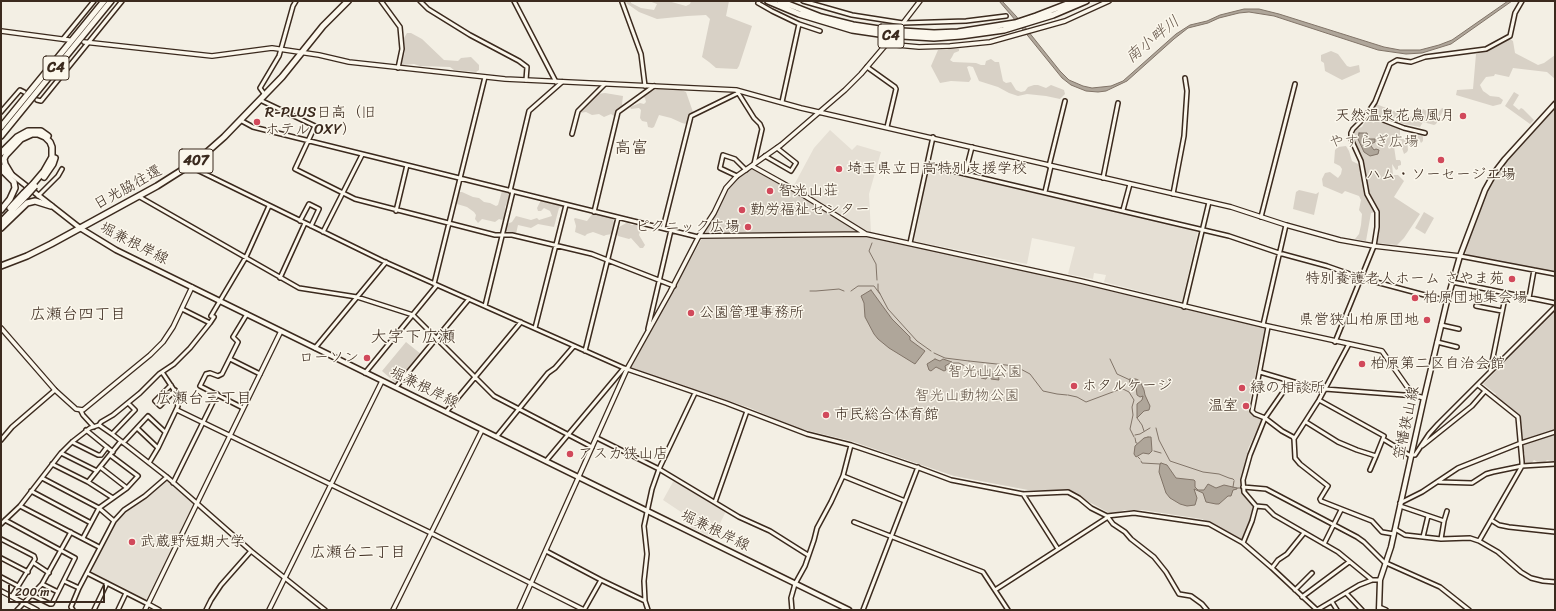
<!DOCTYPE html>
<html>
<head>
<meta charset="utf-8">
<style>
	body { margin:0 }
	#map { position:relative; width:1556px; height:611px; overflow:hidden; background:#f3efe4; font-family:Sriracha,sans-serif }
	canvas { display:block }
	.frame { position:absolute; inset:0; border:2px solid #3b2a1e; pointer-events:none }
	.scale { position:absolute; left:8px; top:585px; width:97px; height:18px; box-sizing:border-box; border:2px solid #3b2a1e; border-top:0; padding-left:5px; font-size:12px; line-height:14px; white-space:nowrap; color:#3b2a1e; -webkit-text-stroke:3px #fbf7ec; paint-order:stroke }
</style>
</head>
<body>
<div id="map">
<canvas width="1556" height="611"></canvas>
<div class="frame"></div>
<div class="scale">200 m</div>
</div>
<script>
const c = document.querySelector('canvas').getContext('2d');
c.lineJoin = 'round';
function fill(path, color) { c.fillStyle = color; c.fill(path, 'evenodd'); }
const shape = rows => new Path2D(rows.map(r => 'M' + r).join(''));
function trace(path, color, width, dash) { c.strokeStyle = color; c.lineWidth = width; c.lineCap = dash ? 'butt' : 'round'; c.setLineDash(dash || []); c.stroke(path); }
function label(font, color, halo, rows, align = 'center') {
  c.font = font + ' Sriracha,"Klee One",sans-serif'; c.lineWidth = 3; c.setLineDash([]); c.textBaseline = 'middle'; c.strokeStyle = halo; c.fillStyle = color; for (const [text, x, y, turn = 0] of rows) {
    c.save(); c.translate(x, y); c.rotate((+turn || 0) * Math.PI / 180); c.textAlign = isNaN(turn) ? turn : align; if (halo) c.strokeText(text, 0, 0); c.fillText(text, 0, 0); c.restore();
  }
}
const built = shape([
	[830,130,852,150,857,145,881,152,869,194,871,233,861,229,793,187,814,148],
	[929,169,1198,231,1182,302,1104,282,1106,275,1094,273,1093,279,1068,274,1075,247,1032,238,1027,264,914,241],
	[166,480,193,503,193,505,147,600,92,572,95,563,94,563,115,522,121,515,146,498],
	[674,480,726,511,713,538,690,527,693,520,663,500]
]);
const green = shape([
	[628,1,631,1,631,3,641,8,654,10,657,4,649,1,668,1,686,6,690,4,691,1,729,1,726,16,752,26,739,66,737,69,716,68,709,62,702,57,710,19,706,15,687,16,657,19,639,12,626,3],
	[407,33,411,33,422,39,444,60,458,61,461,58,471,57,479,65,479,70,476,72,454,70,450,67,420,66,414,64,402,65,402,62,405,52,404,38],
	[1510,39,1513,41,1515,53,1538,65,1544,63,1555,55,1555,79,1547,72,1513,68,1509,77,1495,74,1494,76,1486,77,1480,85,1483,91,1486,93,1490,96,1499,97,1503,100,1501,104,1493,106,1456,95,1457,90,1473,89,1476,54,1496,47],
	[951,48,959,49,959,51,954,53,952,57,950,60,953,62,976,63,981,65,985,65,986,61,991,59,995,62,999,62,1003,81,1006,83,1011,82,1016,90,1021,92,1025,91,1028,87,1034,85,1038,85,1046,88,1051,85,1064,90,1065,94,1060,99,1046,96,1027,94,1018,96,1009,93,998,87,979,81,973,67,969,66,967,67,971,79,969,82,951,81,940,83,931,66,938,50,947,50],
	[1331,51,1338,54,1347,66,1350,67,1359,65,1360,72,1342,80,1325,71,1324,63,1321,61,1321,55],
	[657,89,679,89,686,92,693,112,690,116,688,122,686,124,682,123,671,118,659,115,654,127,652,128,648,127,647,122,642,121,640,118,641,110,639,108,631,109,630,107,640,103,644,104,646,102,645,98,643,97,644,94],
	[1514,92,1519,95,1513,105,1519,110,1521,108,1523,109,1534,120,1530,124,1505,106],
	[605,93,623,96,622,104,623,107,617,116,615,117,611,114,604,117,599,114,592,115,586,112,580,113,597,94],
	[1376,104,1404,115,1413,117,1416,112,1423,109,1436,115,1442,108,1444,109,1436,124,1434,125,1423,122,1420,127,1394,122,1373,112,1372,110],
	[1555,108,1555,275,1541,272,1531,268,1476,258,1466,254,1465,251,1474,224,1493,178,1501,166],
	[1376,119,1400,128,1400,139,1412,139,1414,136,1422,135,1423,137,1423,141,1421,143,1419,139,1407,140,1408,150,1407,152,1404,154,1402,148,1402,141,1400,140,1393,140,1396,160,1400,160,1401,162,1401,165,1398,166,1398,169,1396,170,1392,164,1393,175,1398,175,1404,181,1394,197,1420,214,1404,238,1397,245,1377,243,1380,225,1379,212,1370,197,1363,160,1354,144,1353,138,1356,129,1362,127,1366,120,1374,123],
	[1346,146,1349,151,1352,161,1358,164,1361,168,1364,189,1375,212,1371,213,1366,241,1355,239,1359,234,1361,225,1362,214,1359,210,1361,200,1359,196,1345,191,1342,194,1323,186,1322,179,1325,173,1330,172,1338,178,1341,174,1342,169,1340,166,1334,163,1335,150,1338,147],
	[752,169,782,186,857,231,1265,328,1248,410,1253,416,1255,415,1261,418,1261,421,1248,449,1242,482,1241,491,1253,504,1253,507,1249,523,1241,540,1202,519,1142,510,1125,510,1111,514,1067,490,1028,490,954,476,851,441,797,428,750,408,631,368,729,189,736,180],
	[504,190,511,193,505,207,505,219,502,220,499,219,495,222,482,219,478,223,475,219,476,215,474,212,467,207,457,204,456,201,459,192,462,192,473,197,479,198,484,202,490,203,496,206,498,205,502,191],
	[1299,190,1316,194,1319,192,1314,215,1293,209,1296,192],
	[541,200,562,204,563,206,559,208,554,227,538,224,531,228,518,225,516,234,505,231,507,224,512,222,516,216,531,220,537,218,539,220,552,216,550,211,544,208,541,211,538,211,537,208],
	[1424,212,1434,218,1425,234,1415,228],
	[593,213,612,218,615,224,619,227,628,222,631,225,638,225,641,228,639,235,645,245,643,248,640,248,631,238,629,239,618,236,615,231,612,234,606,235,604,236,593,232,587,234,585,236,575,232,576,226,574,219,575,218,587,221],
	[1555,310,1555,462,1547,460,1545,462,1539,463,1534,460,1531,464,1526,465,1523,463,1525,454,1522,450,1524,444,1522,441,1519,416,1517,413,1494,396,1496,394,1483,384],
	[406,342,421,354,397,384,382,371]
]);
const water = shape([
	[999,1,1002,1,1016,16,1060,71,1069,80,1083,86,1092,88,1111,86,1123,81,1176,34,1190,25,1207,21,1220,15,1244,9,1259,9,1279,14,1384,47,1400,50,1420,50,1439,45,1452,40,1508,1,1512,1,1451,44,1422,53,1406,54,1378,50,1274,16,1249,12,1239,13,1219,18,1208,23,1188,28,1174,39,1127,81,1106,91,1098,92,1086,91,1071,85,1062,78,1011,15,999,1],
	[1359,133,1367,133,1369,139,1375,139,1375,142,1371,144,1371,146,1374,150,1376,149,1379,150,1378,154,1370,156,1364,152,1358,139,1359,133],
	[871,290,892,319,910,337,910,340,925,351,915,364,889,348,878,339,874,334,865,317,864,303,861,296,871,290],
	[935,359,940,361,943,359,952,362,945,366,946,370,944,371,936,367,931,371,929,370,927,364,935,359],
	[983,369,998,373,999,380,991,379,990,377,987,377,986,379,981,378,977,372,983,369],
	[1130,379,1136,379,1140,381,1144,390,1145,395,1150,406,1149,410,1144,411,1137,418,1137,404,1142,400,1143,396,1140,397,1137,395,1136,387,1129,386,1130,379],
	[1148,437,1151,437,1152,451,1149,454,1143,453,1136,457,1134,454,1135,446,1144,438,1148,437],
	[1161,463,1167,465,1176,478,1194,480,1195,481,1195,487,1198,490,1204,490,1208,484,1216,488,1224,485,1237,488,1237,489,1233,490,1231,496,1228,496,1219,504,1216,504,1206,502,1203,493,1194,489,1197,498,1195,505,1187,506,1180,504,1170,498,1166,493,1159,472,1160,464,1161,463]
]);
const stream = shape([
	[872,243,869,251,876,264,877,280],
	[878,284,878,290,888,309,917,341,931,351],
	[810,291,816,291,839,289,844,291],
	[851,291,858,286,874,286,880,294],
	[934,353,945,358,969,361],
	[1110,359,1117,374,1130,380],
	[969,361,1015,366,1030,374,1043,391,1057,394,1067,395],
	[952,363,959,363,975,371],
	[1068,395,1077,397,1086,402,1118,390,1123,389,1129,392,1134,400,1132,407,1133,415,1130,429,1134,437],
	[1137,418,1142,425,1144,431],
	[1156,428,1159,440,1170,461,1203,472,1219,474,1229,478,1233,479,1234,480],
	[1135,435,1140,434,1150,428],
	[1135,438,1136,443,1137,443],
	[1154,451,1161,453],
	[1138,457,1140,459],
	[1141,461,1142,463,1160,464],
	[1233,487,1234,481],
	[1237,488,1243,488],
	[1264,490,1331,525],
	[1335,528,1360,541],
	[1369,549,1382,563],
	[1388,566,1438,588,1445,593],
	[1460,605,1466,610]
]);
const minorTunnel = shape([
	[1000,21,1003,34]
]);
const minor = shape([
	[381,1,400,27,402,49,398,68],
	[420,1,428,9,470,35,519,61,527,67,526,80],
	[514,1,556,82],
	[759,1,758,3,772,11,799,24,820,31],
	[803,1,852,15,903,23,966,21,1006,16],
	[622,2,641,54,645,86],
	[63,39,94,1],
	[867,67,895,87,896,89,887,127],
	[737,91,754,118,760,124,762,129,754,164],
	[265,95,260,88,279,56,293,6,296,1],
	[37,100,41,101,122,1],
	[260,100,315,126,295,169,355,199,495,235,512,235,592,254,674,286],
	[782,102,799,24],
	[1,112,20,90,24,92],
	[1368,114,1404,128,1425,133],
	[240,120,253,127,698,237],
	[572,134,578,111,605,84],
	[765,156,791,171,796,163,777,148],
	[927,165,1229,236,1279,253,1327,266,1361,278,1447,301],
	[189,166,383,261,624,368,726,403,807,434,851,445,919,468,951,480,1023,494,1068,492,1079,498,1091,508,1107,516,1134,513,1209,524,1243,543,1272,568,1317,610],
	[1049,166,1065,101],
	[965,174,972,147],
	[737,176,720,168,723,155,735,159,746,170],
	[1103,178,1118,103],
	[510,191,529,111,562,82],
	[1045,192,1051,166],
	[1173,194,1184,136,1187,91,1185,78],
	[38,196,58,176,62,169],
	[138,196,299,288,357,297,413,315,494,396,592,447],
	[1123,210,1130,184],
	[396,211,407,165],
	[594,212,618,112,654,86],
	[1261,217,1295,84],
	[300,221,309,204,319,209,311,226],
	[663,228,691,116,738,93],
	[323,232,362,155],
	[910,243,933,137],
	[1460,256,1555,274],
	[280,278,305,223],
	[1452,282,1555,303],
	[434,284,485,77],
	[1529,298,1534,270],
	[485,306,513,191],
	[1476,306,1502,311],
	[1184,307,1209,202],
	[182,309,210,323,214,317,211,316,246,257,269,206],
	[1263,325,1286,225],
	[1441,325,1459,329],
	[535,328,566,205],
	[648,329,671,230],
	[1335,342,1374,246,1377,227,1377,212,1367,194,1361,161,1351,139,1351,133,1353,129,1365,117,1375,102,1390,64,1397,60,1411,62,1425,57,1486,49,1510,36,1515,13,1522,1],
	[1437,342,1457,347],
	[1349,344,1319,400,1294,439,1295,458,1300,464,1328,486,1320,499,1321,501,1372,521,1382,532,1394,534],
	[315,348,386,262],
	[585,351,618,218],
	[230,359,260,374],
	[1260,372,1324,391],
	[1490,372,1506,293],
	[365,373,437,285],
	[1290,382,1265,418,1282,431,1293,437,1294,439],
	[171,385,155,401,160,406,175,390],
	[1478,385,1518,417,1522,462,1522,466,1479,541],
	[396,387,469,299],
	[1325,389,1417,396],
	[243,408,200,386,206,374,210,373,218,376,222,374,238,342,233,337,247,314],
	[81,411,83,415,94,427],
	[446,412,521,322],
	[1306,422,1338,442,1357,450,1376,456,1384,436,1319,400],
	[99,425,112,434,167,477,251,551,325,610],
	[137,428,158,448],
	[86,430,113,452],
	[112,434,135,410,128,403],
	[497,436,548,373,555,368,574,346],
	[597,438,659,469,739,517,770,531,808,555],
	[1383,439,1409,455,1415,455,1429,434,1438,424,1555,307],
	[1,440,12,427,55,390],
	[72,442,98,455,101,455,107,447],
	[123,443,148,416,165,432],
	[1422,446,1472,406,1485,391],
	[61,453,97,471],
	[546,461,624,368],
	[149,463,158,448,178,406,176,401,178,396,162,372],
	[52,464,88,482,113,498],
	[100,467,127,488],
	[1370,470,1376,456],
	[843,476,905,501],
	[42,478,99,508,114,521],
	[88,482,121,441],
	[1439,482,1472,483,1486,474,1493,472,1522,466,1555,464],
	[173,483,217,394],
	[1243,487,1266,489,1357,537,1364,542,1384,562,1440,587,1469,610],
	[31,491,91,523],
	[1023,494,1058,549],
	[715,502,747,411],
	[1400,503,1422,492,1458,468,1521,443,1555,432],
	[20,506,99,547],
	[1256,506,1266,507,1274,515,1338,552,1372,580],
	[1107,516,1113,524,1125,532,1131,539,1154,557,1166,572,1179,594,1191,596,1202,604,1207,610],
	[5,520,75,558,52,604,50,604,32,595],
	[1491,520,1499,525,1509,527,1555,532],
	[1444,521,1447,511],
	[854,522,983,572,1008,610],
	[1,524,20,506,61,453,72,442,90,428,99,425,101,422,113,415,140,393,159,374,174,364,190,348,210,323],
	[1395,529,1405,535,1441,539,1444,521,1400,506],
	[1423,537,1428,516],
	[83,538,99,508,127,488,138,476,110,455],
	[1,539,34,556,35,559,12,596],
	[1441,539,1470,538,1479,541,1498,552,1521,572,1531,578,1543,581,1555,582],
	[1243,543,1252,521,1256,506,1244,492,1243,480,1250,455,1265,418,1255,414,1252,411,1268,327],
	[1324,544,1341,510],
	[546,551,601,580],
	[1,558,28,572],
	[34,563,49,573],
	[1272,568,1278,560,1287,554,1304,533],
	[87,573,148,604],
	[1,577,18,586],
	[64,581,79,588],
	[42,584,58,592],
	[995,590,1108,517],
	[1295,590,1312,573],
	[1346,593,1362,610],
	[1302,597,1349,562],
	[1332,602,1337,610],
	[1379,607,1386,610],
	[17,610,42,584,71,532],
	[73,610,71,607,79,588,114,521,124,510,145,496,167,477],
	[94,610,107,583],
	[118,610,126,593],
	[206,610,211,600,221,585,251,551],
	[584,610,601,580,645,601],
	[648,610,645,601,644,581,647,554,644,526,652,489,659,469,695,393],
	[792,610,791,598,795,584,805,566,814,540,817,528,831,502,843,476,851,445],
	[863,610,918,467],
	[1317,610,1359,585,1372,580,1380,580]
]);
const tertiary = shape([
	[900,27,920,1],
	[1,31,69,40],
	[84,42,212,56,272,48,319,55,349,62,505,79,736,90,801,108,1231,207,1286,225,1340,240,1374,246,1460,256],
	[886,44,919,47,950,46,990,42,1065,21,1109,1],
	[752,166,795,190,866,234,1081,281,1263,325,1382,351,1408,388,1417,396,1424,398],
	[699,236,866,234],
	[1,328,55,390,76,409,83,410,150,355,163,342,173,327,192,287],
	[177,410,431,533,584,610],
	[1,591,37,610],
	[148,604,159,610],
	[145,610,281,331],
	[269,610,382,381],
	[393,610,482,430],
	[519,610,627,369,670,292,699,236,714,213,726,188,737,176,781,145,845,90,861,74,889,41]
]);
const secondary = shape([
	[1,166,80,228,116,250,849,610],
	[1379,610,1380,580,1391,547,1424,398,1447,301,1460,256,1485,190,1495,172,1505,159,1555,104]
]);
const trunk = shape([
	[1,266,27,256,51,244,157,186,198,160,224,137,282,77,323,26,348,1]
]);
const motorway = shape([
	[768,1,799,14,852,30,886,35,934,38,961,36,1004,30,1053,15,1086,1],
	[780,1,821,17,853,25,886,30,934,33,958,32,1015,23,1036,16,1075,1],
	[1,127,104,1],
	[1,136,111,1],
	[1,153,17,137,28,131,41,131,48,136],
	[1,169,14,182,15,188,10,199,1,210],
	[11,174,5,164,4,159,6,155,21,139,32,134,38,134,45,137,50,142,52,147,52,157,44,171,33,184],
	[44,177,53,164,55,158],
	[10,208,24,193],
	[1,222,27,195],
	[1,228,27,203,35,201,51,206]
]);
const motorwayBridge = shape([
	[24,193,32,185],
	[27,195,35,186]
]);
const markers = [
	[1463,116,4,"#d1495b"],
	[257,122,4,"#d1495b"],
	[1441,160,4,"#d1495b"],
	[839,169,4,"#d1495b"],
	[770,191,4,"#d1495b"],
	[742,210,4,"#d1495b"],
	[748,227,4,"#d1495b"],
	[1512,279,4,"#d1495b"],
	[1415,298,4,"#d1495b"],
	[691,313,4,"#d1495b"],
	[1427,320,4,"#d1495b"],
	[367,358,4,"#d1495b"],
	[1362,364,4,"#d1495b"],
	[1074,386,4,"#d1495b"],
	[1242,388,4,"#d1495b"],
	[1246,406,4,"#d1495b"],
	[826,415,4,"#d1495b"],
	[570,454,4,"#d1495b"],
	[132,542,4,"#d1495b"]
];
const shields = [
	[891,36,26],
	[56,68,26],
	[196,161,34]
];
const shieldNames = [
	["C4",891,36],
	["C4",56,68],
	["407",196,161]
];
const poiNames = [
	["R-PLUS日高（旧",265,113],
	["ホテル OXY）",265,130],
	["天然温泉花鳥風月",1455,116,"right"],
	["埼玉県立日高特別支援学校",847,169],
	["ハム・ソーセージ工場",1441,175,"center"],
	["智光山荘",778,191],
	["勤労福祉センター",750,210],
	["ピクニック広場",740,227,"right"],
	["特別養護老人ホーム さやま苑",1504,279,"right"],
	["柏原団地集会場",1423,298],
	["公園管理事務所",699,313],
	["県営狭山柏原団地",1419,320,"right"],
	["ローソン",359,358,"right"],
	["柏原第二区自治会館",1370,364],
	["ホタルケージ",1082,386],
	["緑の相談所",1250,388],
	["温室",1238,406,"right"],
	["市民総合体育館",834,415],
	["アスカ狭山店",578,454],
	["武蔵野短期大学",140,542]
];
const parkNames = [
	["やすらぎ広場",1374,142],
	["智光山公園",985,372],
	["智光山動物公園",967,396]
];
const streetNames = [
	["日光脇往還",128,188,-29],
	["堀兼根岸線",134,244,27],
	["堀兼根岸線",424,388,26],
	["笠幡狭山線",1407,423,-78],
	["堀兼根岸線",715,531,26]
];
const waterNames = [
	["南小畔川",1153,40,-39]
];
const neighbourhoodNames = [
	["広瀬台四丁目",78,315],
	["広瀬台三丁目",204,399],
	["広瀬台二丁目",358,553]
];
const quarterNames = [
	["高富",631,149],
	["大字下広瀬",413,338]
];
fill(built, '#e5dfd4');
fill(green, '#d8d1c6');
fill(water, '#afa69a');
trace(water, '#817468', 1);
trace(stream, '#817468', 1);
trace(minorTunnel, '#cec8bc', 3, [3, 1.5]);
trace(minor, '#3b2a1e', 6);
trace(tertiary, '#3b2a1e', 6);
trace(secondary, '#3b2a1e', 7);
trace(trunk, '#3b2a1e', 8);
trace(motorway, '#3b2a1e', 8);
trace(minor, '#fbf7ec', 3);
trace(tertiary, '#fbf7ec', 3.5);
trace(secondary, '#fbf7ec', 4);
trace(trunk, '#fbf7ec', 5);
trace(motorway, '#fbf7ec', 5);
trace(motorwayBridge, '#3b2a1e', 8, []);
trace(motorwayBridge, '#fbf7ec', 5);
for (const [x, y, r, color] of markers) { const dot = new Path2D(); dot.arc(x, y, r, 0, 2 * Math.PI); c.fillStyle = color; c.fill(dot); trace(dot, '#fbf7ec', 1.5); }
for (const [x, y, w] of shields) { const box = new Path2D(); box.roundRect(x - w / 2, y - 12, w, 24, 3); c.fillStyle = '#fbf7ec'; c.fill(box); trace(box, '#3b2a1e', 1); }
label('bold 14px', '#3b2a1e', null, shieldNames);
label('15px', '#3b2a1e', '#fbf7ec', poiNames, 'left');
label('15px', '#625448', '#fbf7ec', parkNames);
label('15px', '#3b2a1e', '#fbf7ec', streetNames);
label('italic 16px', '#645549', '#fbf7ec', waterNames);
label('16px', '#3b2a1e', '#fbf7ec', neighbourhoodNames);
label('17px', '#3b2a1e', '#fbf7ec', quarterNames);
</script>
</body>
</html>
